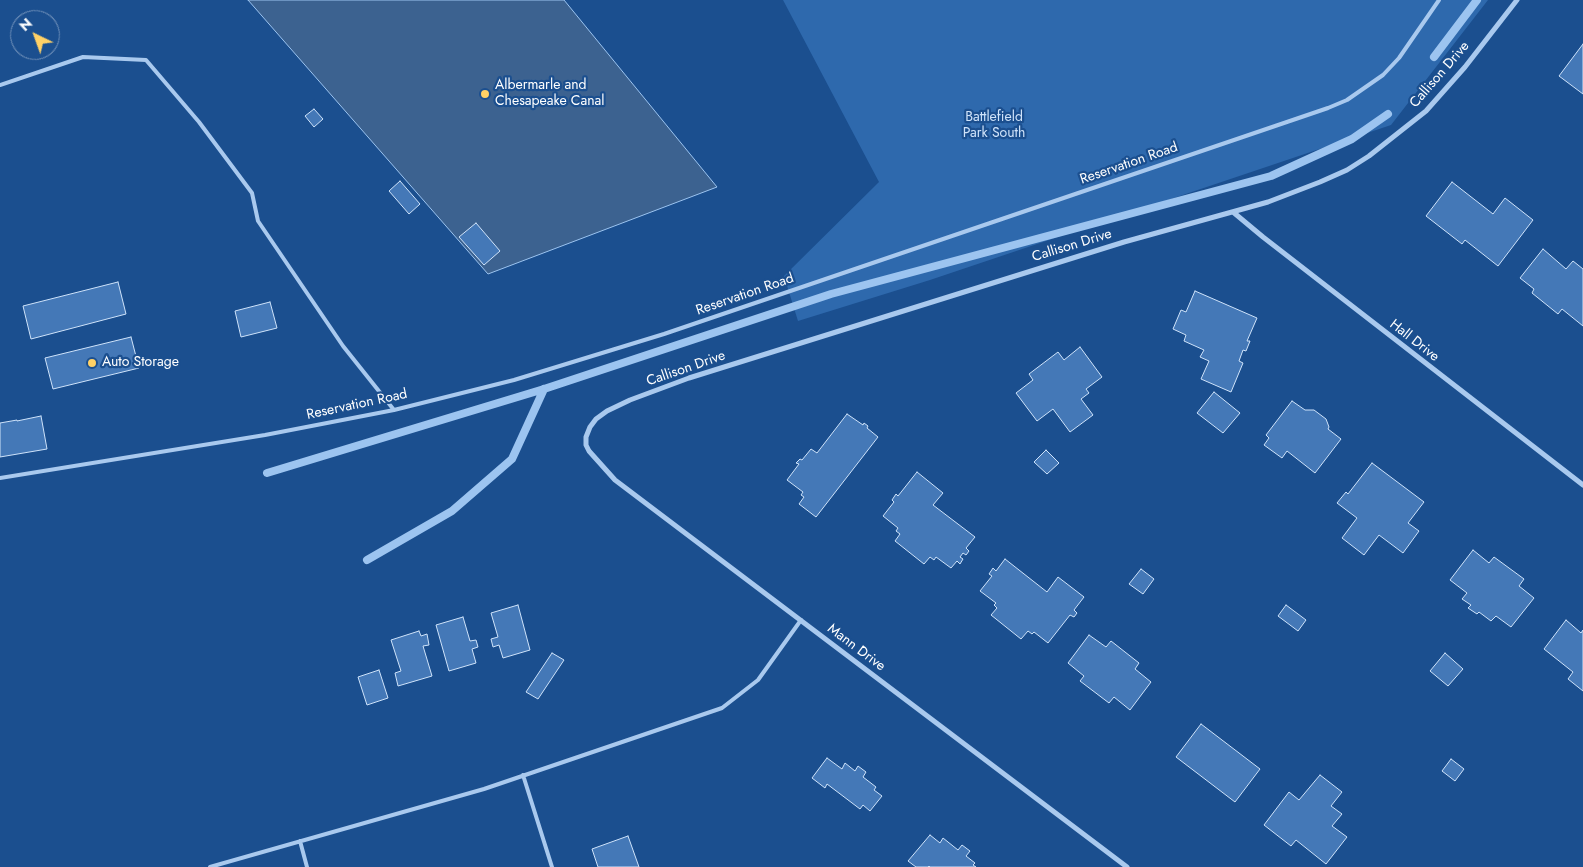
<!DOCTYPE html>
<html>
<head>
<meta charset="utf-8">
<style>
	body { margin:0 }
	#map { position:relative; width:1583px; height:867px; overflow:hidden; background:#1b4f8f; font-family:Jost,sans-serif }
	canvas { display:block }
	.north { position:absolute; left:10px; top:10px; width:50px; height:50px; box-sizing:border-box; background:#1b4f8f; border:1px solid #7695bc; border-radius:50%; rotate:318deg; font-size:14px; font-weight:700; line-height:20px; text-align:center; color:#fff }
	.north::after { content:''; display:block; margin:auto; width:18px; height:22px; background:#ffd166; clip-path:polygon(50% 0,100% 100%,50% 72%,0 100%) }
</style>
</head>
<body>
<div id="map">
<canvas width="1583" height="867"></canvas>
<div class="north">N</div>
</div>
<script>
const c = document.querySelector('canvas').getContext('2d');
c.lineJoin = 'round';
function fill(path, color) { c.fillStyle = color; c.fill(path, 'evenodd'); }
const shape = rows => new Path2D(rows.map(r => 'M' + r).join(''));
function trace(path, color, width, dash) { c.strokeStyle = color; c.lineWidth = width; c.lineCap = dash ? 'butt' : 'round'; c.setLineDash(dash || []); c.stroke(path); }
function label(font, color, halo, rows, align = 'center') {
  c.font = font + ' Jost,sans-serif'; c.lineWidth = 4.5; c.setLineDash([]); c.textBaseline = 'middle'; c.strokeStyle = halo; c.fillStyle = color; for (const [text, x, y, turn = 0] of rows) {
    c.save(); c.translate(x, y); c.rotate((+turn || 0) * Math.PI / 180); c.textAlign = isNaN(turn) ? turn : align; if (halo) c.strokeText(text, 0, 0); c.fillText(text, 0, 0); c.restore();
  }
}
const green = shape([
	[783,0,1488,0,1391,125,930,280,798,321,784,276,879,182]
]);
const water = shape([
	[248,0,564,0,717,187,488,274,248,0]
]);
const stream = shape([
	[1434,57,1477,0],
	[267,473,544,389,831,294,1271,176,1352,139,1388,114],
	[367,560,452,511,512,459,544,389]
]);
const building = shape([
	[1583,44,1583,94,1559,76,1583,44],
	[314,109,323,119,314,127,305,116,314,109],
	[400,181,420,204,409,214,389,191,400,181],
	[1452,182,1493,214,1505,198,1533,220,1498,266,1465,240,1462,244,1426,216,1452,182],
	[476,223,500,251,484,265,459,237,476,223],
	[1543,249,1566,269,1573,261,1583,269,1583,326,1562,309,1558,314,1532,293,1534,289,1520,278,1543,249],
	[118,282,126,314,31,339,23,306,118,282],
	[1195,291,1257,318,1247,341,1250,341,1246,351,1243,350,1239,361,1243,363,1231,392,1201,379,1209,361,1200,357,1204,350,1184,341,1186,335,1173,329,1181,310,1186,312,1195,291],
	[270,302,277,328,241,337,235,311,270,302],
	[131,337,139,368,53,389,45,358,131,337],
	[1080,347,1102,377,1086,389,1089,393,1081,399,1093,415,1070,432,1053,409,1037,421,1016,393,1033,380,1029,374,1058,352,1064,360,1080,347],
	[1214,392,1240,413,1223,433,1197,413,1214,392],
	[1292,401,1305,410,1314,410,1326,419,1329,427,1328,429,1341,439,1315,473,1287,451,1282,458,1264,445,1269,438,1266,435,1292,401],
	[847,414,863,425,864,423,868,426,867,428,878,437,816,517,799,504,804,497,801,495,803,492,787,480,799,464,796,463,800,459,802,460,811,449,817,453,847,414],
	[41,416,47,449,0,457,0,423,17,420,17,421,41,416],
	[1046,450,1059,463,1047,474,1034,462,1046,450],
	[1372,463,1424,502,1408,523,1419,531,1403,553,1379,535,1364,555,1342,538,1357,518,1337,503,1346,492,1348,494,1372,463],
	[917,472,943,493,933,505,975,537,966,548,969,551,966,555,963,553,960,557,963,559,960,564,957,561,951,568,936,557,934,560,930,557,924,564,895,541,900,534,896,531,898,528,883,516,894,502,892,500,896,494,898,496,917,472],
	[1473,550,1489,563,1494,557,1524,579,1519,586,1534,598,1511,627,1496,616,1491,621,1479,612,1477,614,1468,608,1471,605,1462,599,1467,593,1450,580,1473,550],
	[1005,559,1047,592,1058,577,1084,597,1074,610,1077,613,1074,617,1070,615,1048,643,1034,632,1032,634,1028,631,1021,639,991,615,997,608,994,605,996,603,980,591,992,576,989,574,993,568,996,571,1005,559],
	[1141,569,1154,579,1143,594,1129,584,1141,569],
	[518,605,530,650,503,658,499,645,493,647,491,639,498,637,491,613,518,605],
	[1286,605,1306,620,1298,631,1278,616,1286,605],
	[463,617,470,641,476,640,478,647,472,649,476,663,449,671,436,625,463,617],
	[1566,620,1581,633,1583,630,1583,691,1568,679,1573,672,1544,649,1566,620],
	[419,631,421,636,427,634,429,645,423,646,432,676,398,686,395,673,401,671,391,640,419,631],
	[1089,635,1106,647,1111,641,1139,663,1135,669,1151,682,1130,710,1114,697,1109,703,1080,681,1084,676,1068,663,1089,635],
	[552,653,564,660,538,699,526,692,552,653],
	[1445,653,1463,669,1448,686,1430,671,1445,653],
	[379,670,388,698,367,705,358,677,379,670],
	[1201,724,1260,769,1235,802,1176,757,1201,724],
	[827,758,842,769,845,763,855,771,858,766,866,772,863,777,876,787,874,790,882,796,870,811,863,805,860,809,827,784,825,788,812,778,827,758],
	[1451,759,1464,769,1455,781,1442,771,1451,759],
	[1320,775,1342,792,1331,806,1342,814,1332,826,1347,837,1326,864,1296,840,1291,846,1264,825,1289,792,1299,800,1320,775],
	[930,835,940,843,943,838,958,850,962,845,970,851,966,856,975,863,973,865,976,867,930,867,929,866,928,867,916,867,908,861,930,835],
	[628,836,639,867,598,867,592,849,628,836]
]);
const lane = shape([
	[0,85,83,57,146,60,199,122,252,193,258,221,343,346,394,410],
	[0,478,265,435,394,410,514,380,664,334,1328,108,1347,100,1383,75,1399,58,1439,0],
	[523,775,552,867],
	[300,841,307,867],
	[210,867,484,789,722,708,758,680,801,620]
]);
const street = shape([
	[1233,212,1263,237,1583,485],
	[1127,867,615,480,589,451,586,445,586,437,590,427,596,419,607,411,630,400,689,378,1124,242,1268,202,1320,182,1347,170,1369,156,1426,111,1465,67,1517,0]
]);
const markers = [
	[485,94,5,"#ffd166"],
	[92,363,5,"#ffd166"]
];
const streetNames = [
	["Callison Drive",1440,75,-49],
	["Reservation Road",1129,164,-19],
	["Callison Drive",1072,246,-17],
	["Reservation Road",745,295,-19],
	["Hall Drive",1414,341,38],
	["Callison Drive",686,369,-19],
	["Reservation Road",357,405,-12],
	["Mann Drive",856,648,37]
];
const poiNames = [
	["Albermarle and",495,86],
	["Chesapeake Canal",495,102],
	["Auto Storage",102,363]
];
const parkNames = [
	["Battlefield",994,118],
	["Park South",994,134]
];
fill(green, '#2e69ad');
fill(water, '#3c6290');
trace(water, '#9cc4f0', 1);
trace(stream, '#9cc4f0', 8);
fill(building, '#4478b7');
trace(building, '#cfe3fa', 1);
trace(lane, '#a9c9ee', 4);
trace(street, '#a9c9ee', 5);
for (const [x, y, r, color] of markers) { const dot = new Path2D(); dot.arc(x, y, r, 0, 2 * Math.PI); c.fillStyle = color; c.fill(dot); trace(dot, '#1b4f8f', 2); }
label('14px', '#fff', '#1b4f8f', streetNames);
label('14px', '#fff', '#1b4f8f', poiNames, 'left');
label('14px', '#cfe3fa', '#1b4f8f', parkNames);
</script>
</body>
</html>
